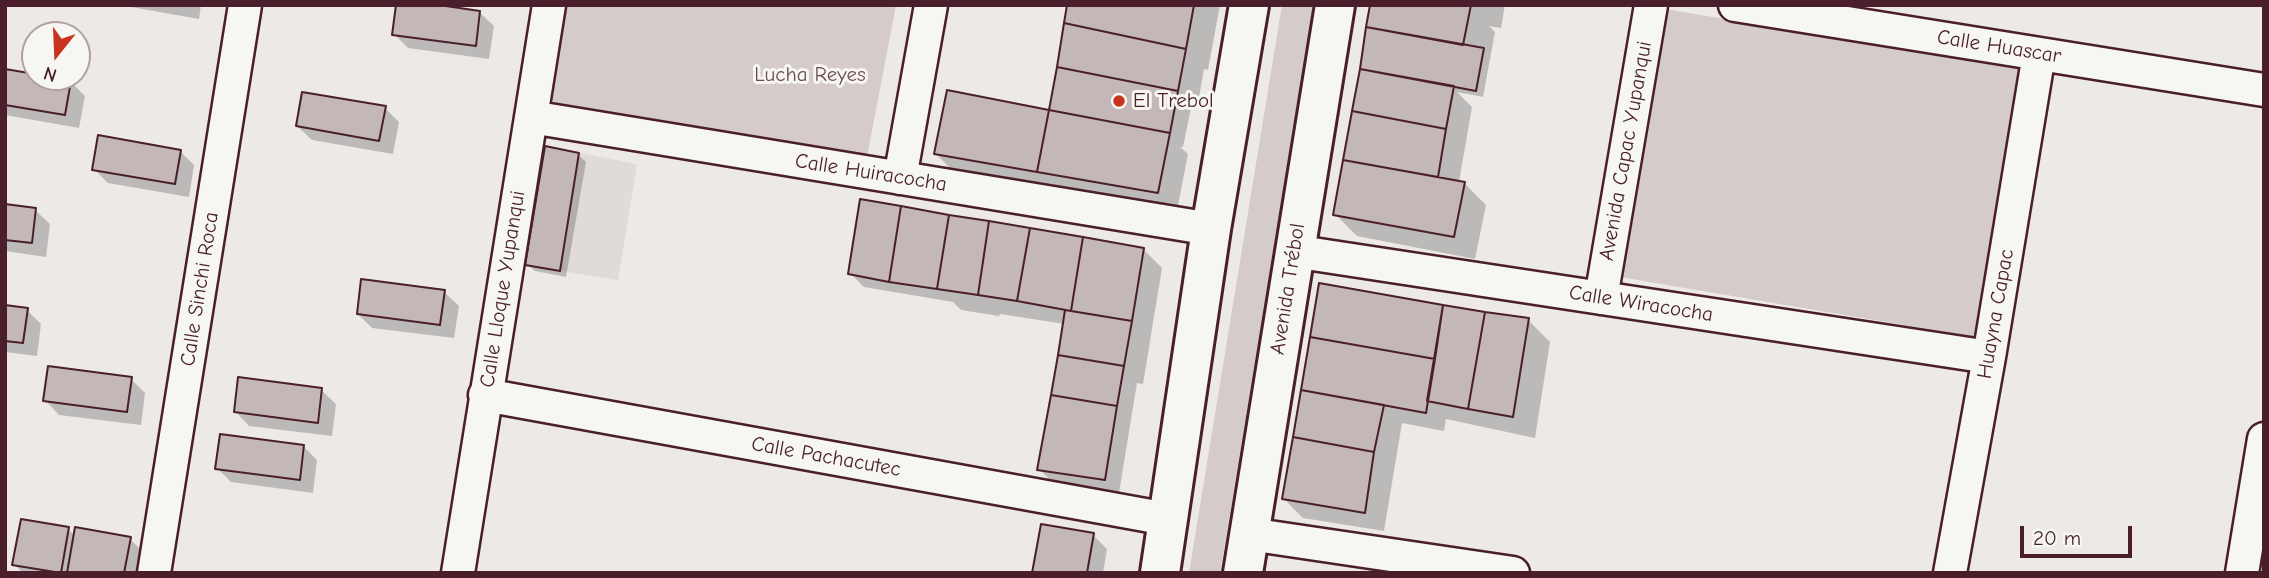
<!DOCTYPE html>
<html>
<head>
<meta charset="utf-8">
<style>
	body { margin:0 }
	#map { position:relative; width:2269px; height:578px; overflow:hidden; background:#ece9e6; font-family:"Comic Neue",sans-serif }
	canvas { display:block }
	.frame { position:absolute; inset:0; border:7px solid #4a1f2b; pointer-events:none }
	.north { position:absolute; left:21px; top:21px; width:70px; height:70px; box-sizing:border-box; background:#f6f6f2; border:2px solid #b1a0a2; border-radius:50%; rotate:198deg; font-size:19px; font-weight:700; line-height:28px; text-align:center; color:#4a1f2b }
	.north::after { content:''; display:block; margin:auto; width:24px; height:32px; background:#c8321e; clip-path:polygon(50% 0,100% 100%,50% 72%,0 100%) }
	.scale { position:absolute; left:2020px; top:526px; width:112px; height:32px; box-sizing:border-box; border:4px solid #4a1f2b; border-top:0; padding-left:9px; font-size:21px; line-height:24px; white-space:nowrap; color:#4a1f2b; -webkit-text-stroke:5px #f6f6f2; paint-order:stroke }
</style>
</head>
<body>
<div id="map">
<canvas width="2269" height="578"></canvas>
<div class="frame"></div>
<div class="north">N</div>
<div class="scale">20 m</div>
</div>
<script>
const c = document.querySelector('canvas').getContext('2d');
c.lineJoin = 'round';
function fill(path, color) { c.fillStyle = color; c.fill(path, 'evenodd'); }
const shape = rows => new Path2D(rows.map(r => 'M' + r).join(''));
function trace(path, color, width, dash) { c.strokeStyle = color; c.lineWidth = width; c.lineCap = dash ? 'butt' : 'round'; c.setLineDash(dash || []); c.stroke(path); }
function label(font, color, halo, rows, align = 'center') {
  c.font = font + ' "Comic Neue",sans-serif'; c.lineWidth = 6; c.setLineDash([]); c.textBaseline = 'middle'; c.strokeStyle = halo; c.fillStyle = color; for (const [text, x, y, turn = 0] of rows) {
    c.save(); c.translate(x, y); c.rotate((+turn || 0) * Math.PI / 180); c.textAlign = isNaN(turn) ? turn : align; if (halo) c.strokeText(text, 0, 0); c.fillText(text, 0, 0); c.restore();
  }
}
const built = shape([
	[545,146,637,164,618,280,526,265]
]);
const green = shape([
	[563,5,896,5,867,157,548,101],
	[1282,5,1314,5,1220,573,1189,573],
	[1665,9,2020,69,1975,337,1620,277]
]);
const shadow = shape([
	[120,5,201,5,199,19],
	[1069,5,1220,5,1208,70,1204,69,1197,109,1191,108,1183,147,1180,147,1188,154,1177,211,955,173,936,154,1050,112],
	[1371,5,1505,5,1501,28,1489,26,1495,32,1483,97,1457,92,1472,107,1459,182,1464,183,1486,205,1475,259,1357,236,1335,214],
	[479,12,494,26,489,59,408,48,394,34],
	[5,71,71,82,85,96,79,128,5,115],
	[385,108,399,122,393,154,312,140,297,126],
	[180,151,194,165,189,197,108,183,94,169],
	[578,155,586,162,566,277,535,271,527,264],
	[5,206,35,210,50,224,46,257,5,251],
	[1143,249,1162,268,1143,384,1137,383,1119,493,1053,483,1039,469,1065,324,1000,314,999,316,961,310,953,302,864,287,850,273],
	[444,292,459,306,454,338,372,328,358,314],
	[5,307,27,310,41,324,37,356,5,352],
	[1528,320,1550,342,1535,438,1446,419,1444,431,1402,423,1384,531,1303,518,1284,499,1312,337],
	[131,379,145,393,141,425,59,415,45,400],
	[321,390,336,404,332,436,249,426,235,411],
	[303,446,317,460,313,493,231,482,217,468],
	[68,529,75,536,130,539,144,553,140,573,23,573,14,564],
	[1093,535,1107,549,1103,573,1034,573]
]);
const building = shape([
	[396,5,439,5,480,11,476,46,392,35,396,5],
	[1067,5,1194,5,1186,49,1064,23,1067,5],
	[1370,5,1471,5,1463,45,1366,27,1370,5],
	[1064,23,1186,49,1178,91,1057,67,1064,23],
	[1366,27,1484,48,1476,91,1360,69,1366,27],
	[1057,67,1178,91,1170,133,1049,110,1057,67],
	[5,69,35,74,35,77,71,81,65,115,5,105,5,69],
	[1360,69,1454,86,1446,129,1352,111,1360,69],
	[947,90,1049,110,1037,172,934,154,947,90],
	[302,92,386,106,379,141,296,126,302,92],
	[1049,110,1170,133,1158,193,1037,172,1049,110],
	[1352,111,1446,129,1438,177,1343,160,1352,111],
	[98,135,181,150,175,184,92,170,98,135],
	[545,146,579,153,560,271,525,265,545,146],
	[1343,160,1465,182,1454,237,1333,215,1343,160],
	[860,199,901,206,889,282,848,274,860,199],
	[5,204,36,208,32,243,5,240,5,204],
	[901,206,949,215,937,289,889,282,901,206],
	[949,215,989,221,978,295,937,289,949,215],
	[989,221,1030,228,1017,301,978,295,989,221],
	[1030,228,1083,237,1071,311,1017,301,1030,228],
	[1083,237,1144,248,1132,321,1071,311,1083,237],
	[361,279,445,290,440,325,357,314,361,279],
	[1319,283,1443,305,1435,359,1310,337,1319,283],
	[5,305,28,308,23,343,5,341,5,305],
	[1443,305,1485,312,1468,409,1427,401,1443,305],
	[1065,310,1132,321,1124,366,1058,355,1065,310],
	[1485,312,1529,318,1513,417,1468,409,1485,312],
	[1310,337,1435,359,1426,413,1301,390,1310,337],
	[1058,355,1124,366,1117,406,1051,395,1058,355],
	[48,366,132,377,127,412,43,401,48,366],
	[238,377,322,388,318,423,234,412,238,377],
	[1301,390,1384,405,1374,452,1293,437,1301,390],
	[1051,395,1117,406,1105,480,1037,470,1051,395],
	[220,434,304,445,300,480,215,469,220,434],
	[1293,437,1374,452,1365,513,1282,499,1293,437],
	[21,519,69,527,61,573,12,565,21,519],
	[1041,524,1094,533,1087,573,1032,573,1041,524],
	[75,527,131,537,124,573,67,573,75,527]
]);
const street = shape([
	[1735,5,2264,90],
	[531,117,1211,229],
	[900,178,931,5],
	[1293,251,1989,357],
	[1601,298,1651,5],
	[485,395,1167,519],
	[1249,534,1513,573],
	[154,573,245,5],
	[458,573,549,5],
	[1950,573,1989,357,2039,54],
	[2242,573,2264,439]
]);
const secondary = shape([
	[1160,573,1211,229,1249,5],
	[1243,573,1335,5]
]);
const markers = [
	[1119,101,7,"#c8321e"]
];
const streetNames = [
	["Calle Huascar",1999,47,9],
	["Avenida Capac Yupanqui",1626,151,-80],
	["Calle Huiracocha",871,173,9],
	["Calle Sinchi Roca",200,289,-81],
	["Calle Lloque Yupanqui",503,289,-81],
	["Avenida Trébol",1288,289,-81],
	["Calle Wiracocha",1641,304,9],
	["Huayna Capac",1996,314,-80],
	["Calle Pachacutec",826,457,10]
];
const parkNames = [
	["Lucha Reyes",810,75]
];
const poiNames = [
	["El Trebol",1133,101]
];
fill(built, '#e0dad8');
fill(green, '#d4cbca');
fill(shadow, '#0003');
fill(building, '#c4b7b7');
trace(building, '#4a1f2b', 2);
trace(street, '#4a1f2b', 37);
trace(secondary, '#4a1f2b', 44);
trace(street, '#f6f6f2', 32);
trace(secondary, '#f6f6f2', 38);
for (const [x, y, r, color] of markers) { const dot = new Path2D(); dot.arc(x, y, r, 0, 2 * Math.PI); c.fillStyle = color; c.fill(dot); trace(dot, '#f6f6f2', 2.5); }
label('21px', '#4a1f2b', '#f6f6f2', streetNames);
label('21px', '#6c4a53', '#f6f6f2', parkNames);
label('21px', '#4a1f2b', '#f6f6f2', poiNames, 'left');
</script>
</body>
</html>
